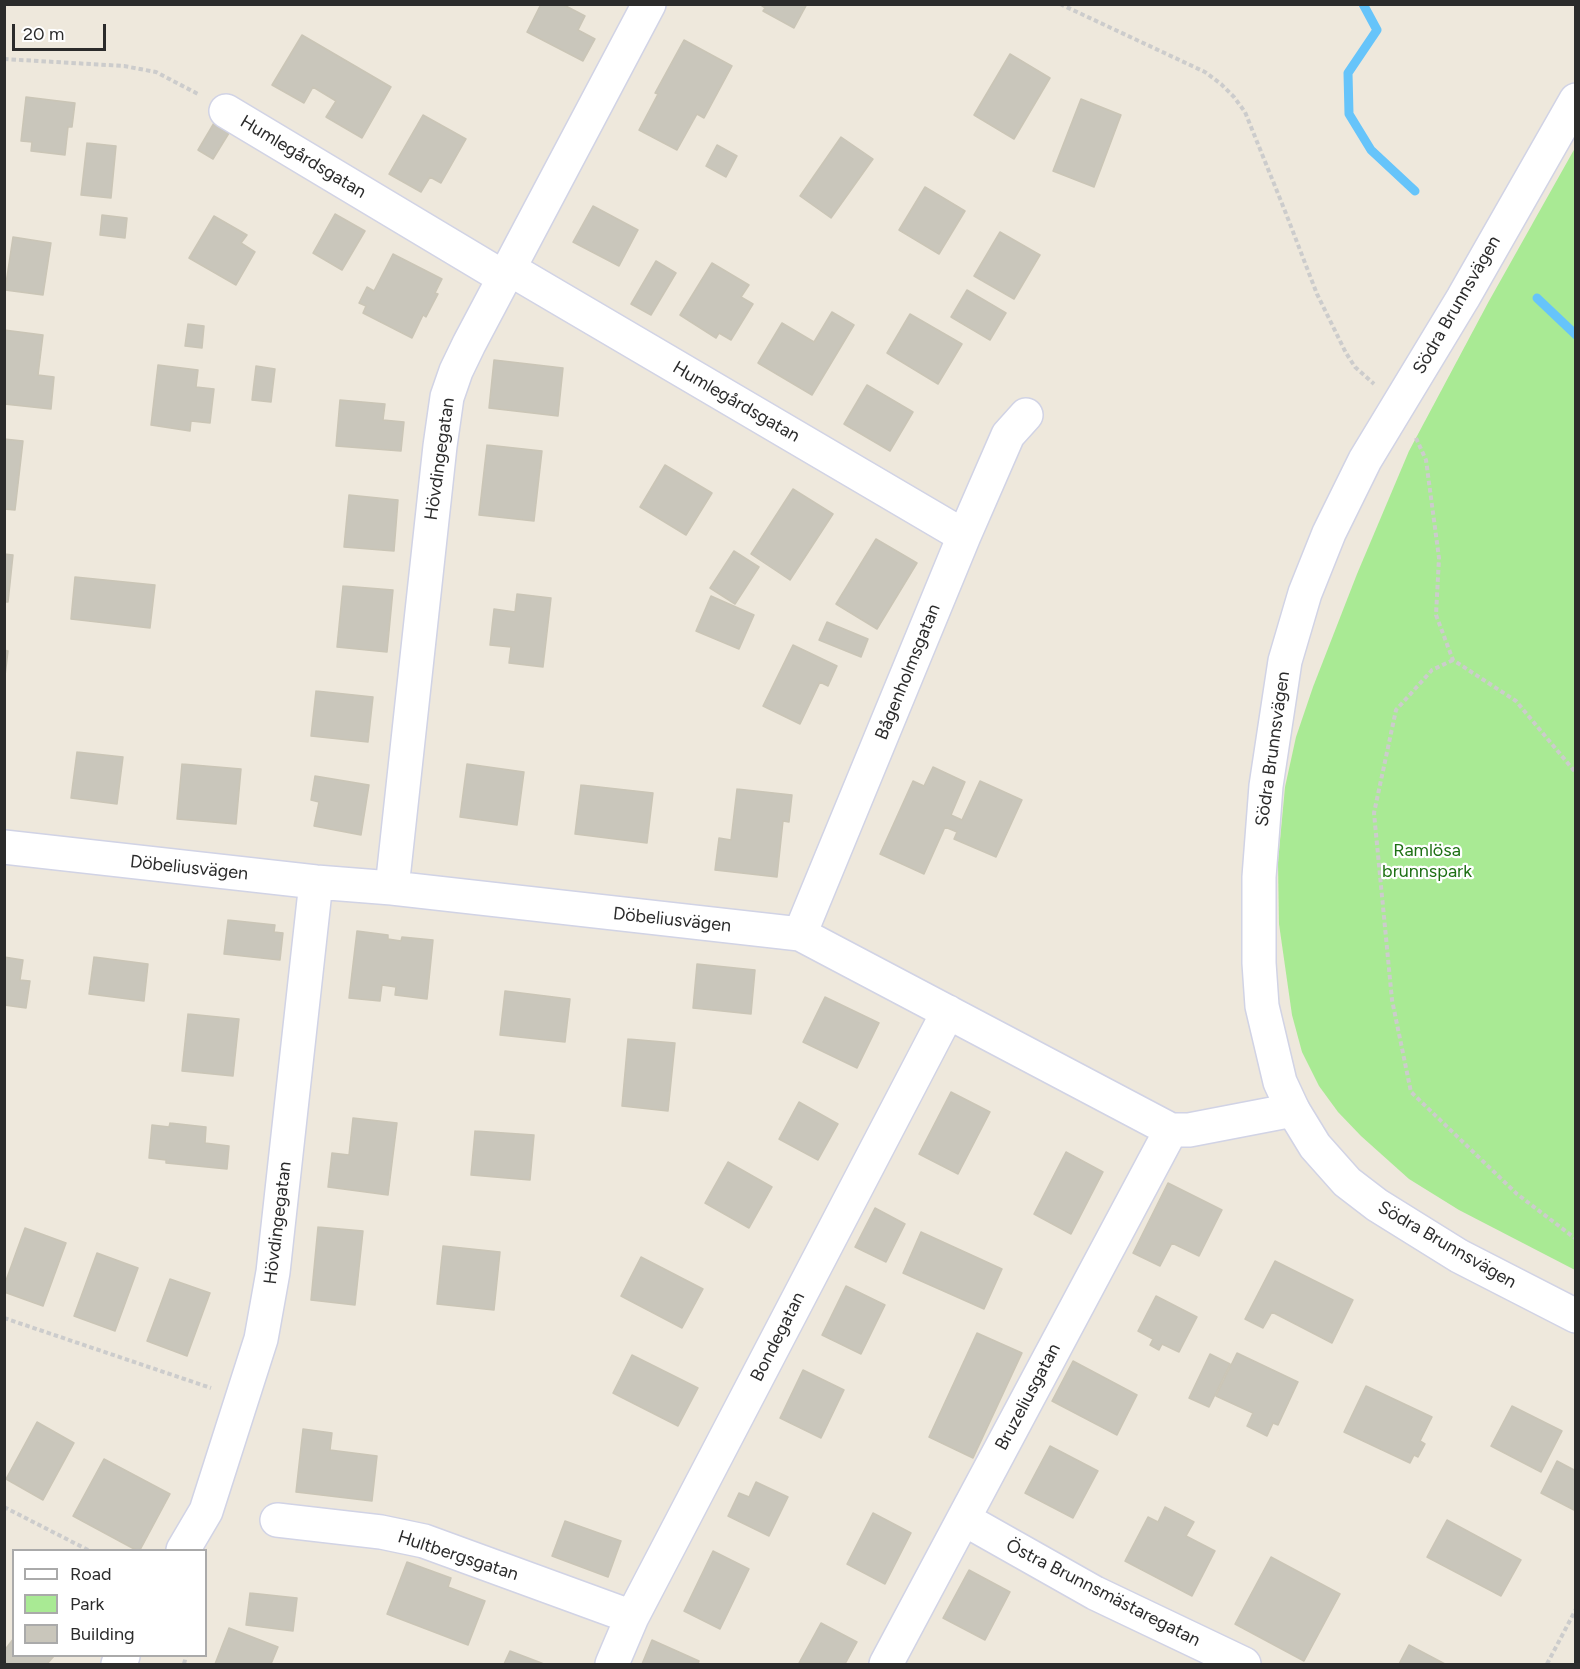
<!DOCTYPE html>
<html>
<head>
<meta charset="utf-8">
<style>
	body { margin:0 }
	#map { position:relative; width:1580px; height:1669px; overflow:hidden; background:#eee8dc; font-family:Figtree,sans-serif }
	canvas { display:block }
	.frame { position:absolute; inset:0; border:6px solid #2b2b2b; pointer-events:none }
	.legend { position:absolute; left:12px; top:1549px; width:195px; height:108px; box-sizing:border-box; background:#fff; border:2px solid #aaa; margin:0; padding:8px 10px; list-style:none; font-size:18px; color:#2b2b2b }
	.legend li { display:flex; align-items:center; gap:12px; height:30px }
	.legend b { width:30px; border:2px solid #aaa }
	.scale { position:absolute; left:12px; top:24px; width:94px; height:27px; box-sizing:border-box; border:3px solid #2b2b2b; border-top:0; padding-left:8px; font-size:18px; line-height:21px; white-space:nowrap; color:#2b2b2b; -webkit-text-stroke:4px #fff; paint-order:stroke }
</style>
</head>
<body>
<div id="map">
<canvas width="1580" height="1669"></canvas>
<div class="frame"></div>
<ul class="legend">
<li><b style="height:8px;background:#fff"></b>Road</li>
<li><b style="height:16px;background:#a9ea94"></b>Park</li>
<li><b style="height:16px;background:#c9c6bb"></b>Building</li>
</ul>
<div class="scale">20 m</div>
</div>
<script>
const c = document.querySelector('canvas').getContext('2d');
c.lineJoin = 'round';
function fill(path, color) { c.fillStyle = color; c.fill(path, 'evenodd'); }
const shape = rows => new Path2D(rows.map(r => 'M' + r).join(''));
function trace(path, color, width, dash) { c.strokeStyle = color; c.lineWidth = width; c.lineCap = dash ? 'butt' : 'round'; c.setLineDash(dash || []); c.stroke(path); }
function label(font, color, halo, rows, align = 'center') {
  c.font = font + ' Figtree,sans-serif'; c.lineWidth = 4.5; c.setLineDash([]); c.textBaseline = 'middle'; c.strokeStyle = halo; c.fillStyle = color; for (const [text, x, y, turn = 0] of rows) {
    c.save(); c.translate(x, y); c.rotate((+turn || 0) * Math.PI / 180); c.textAlign = isNaN(turn) ? turn : align; if (halo) c.strokeText(text, 0, 0); c.fillText(text, 0, 0); c.restore();
  }
}
const green = shape([
	[1575,148,1575,1270,1459,1210,1409,1179,1361,1136,1338,1112,1319,1086,1302,1052,1292,1015,1279,924,1278,862,1285,787,1296,737,1313,687,1357,574,1409,451,1489,301]
]);
const stream = shape([
	[1363,4,1377,30,1348,73,1349,114,1371,150,1415,191],
	[1537,298,1576,335]
]);
const building = shape([
	[541,4,562,4,585,16,578,30,595,39,583,61,527,32,541,4],
	[759,4,807,4,794,28,763,11,765,8,759,4],
	[302,35,391,87,362,138,326,117,336,101,313,87,304,103,272,85,302,35],
	[684,40,732,66,704,118,697,114,677,150,639,130,658,94,655,93,684,40],
	[1010,54,1050,78,1014,139,974,115,1010,54],
	[26,97,75,103,72,127,68,127,65,155,31,151,32,142,21,141,26,97],
	[1081,99,1121,115,1094,187,1053,171,1081,99],
	[423,115,466,139,441,183,430,177,421,192,389,174,423,115],
	[214,123,229,133,213,159,198,150,214,123],
	[841,137,873,159,831,218,800,196,841,137],
	[87,143,116,146,111,198,81,195,87,143],
	[717,145,737,156,726,177,706,166,717,145],
	[925,187,965,211,939,254,899,230,925,187],
	[593,206,638,230,619,266,573,242,593,206],
	[335,214,365,231,342,270,313,253,335,214],
	[102,215,127,218,125,238,100,235,102,215],
	[214,216,247,235,241,243,255,252,236,285,189,258,214,216],
	[1000,232,1040,255,1014,299,974,276,1000,232],
	[13,237,51,243,43,295,5,290,13,237],
	[393,254,442,279,435,293,438,294,426,317,423,315,412,338,363,313,366,306,359,303,367,287,374,291,393,254],
	[656,261,676,273,651,315,631,304,656,261],
	[712,263,749,285,741,297,753,304,731,340,719,333,716,338,680,315,712,263],
	[967,290,1006,313,990,340,951,317,967,290],
	[832,312,854,325,812,395,758,363,782,323,814,342,832,312],
	[910,314,962,344,938,384,887,353,910,314],
	[188,324,204,326,202,348,185,346,188,324],
	[4,330,43,335,38,375,54,377,51,409,4,404,4,330],
	[494,360,563,368,558,416,489,408,494,360],
	[158,365,198,370,196,387,214,389,210,423,191,421,190,431,151,425,158,365],
	[256,366,275,369,271,402,252,400,256,366],
	[867,385,913,412,890,451,844,424,867,385],
	[340,400,385,404,383,420,404,422,401,451,336,446,340,400],
	[4,439,23,441,15,510,4,509,4,439],
	[487,445,542,451,534,521,479,515,487,445],
	[665,465,712,493,686,535,640,507,665,465],
	[793,489,833,514,790,580,751,554,793,489],
	[349,495,398,500,394,551,344,547,349,495],
	[876,539,917,563,877,629,836,604,876,539],
	[734,551,759,567,735,604,710,588,734,551],
	[4,554,13,555,8,602,4,602,4,554],
	[75,577,155,585,150,628,71,619,75,577],
	[343,586,393,590,387,652,337,647,343,586],
	[517,594,551,598,543,667,509,663,511,647,490,645,494,609,515,612,517,594],
	[711,596,754,615,739,649,696,631,711,596],
	[827,622,868,639,861,657,819,640,827,622],
	[793,645,837,666,828,686,820,682,800,724,763,706,793,645],
	[4,650,8,651,4,684,4,650],
	[316,691,373,697,368,742,311,736,316,691],
	[77,752,123,757,117,804,71,798,77,752],
	[182,764,241,769,236,824,177,819,182,764],
	[467,764,524,772,517,825,460,817,467,764],
	[933,767,965,782,951,815,962,820,980,781,1022,800,996,857,954,839,957,832,945,827,924,874,880,854,913,781,924,786,933,767],
	[315,776,369,785,361,835,314,826,319,802,311,800,315,776],
	[581,785,653,793,647,843,575,834,581,785],
	[737,789,792,795,789,822,783,821,777,877,715,870,719,838,731,840,737,789],
	[228,920,275,925,274,932,283,933,280,960,224,954,228,920],
	[357,931,388,935,388,939,401,941,402,937,433,940,427,999,395,995,396,987,382,985,380,1001,349,998,357,931],
	[4,957,23,960,20,980,30,981,26,1008,4,1005,4,957],
	[94,957,148,964,144,1001,89,994,94,957],
	[697,964,755,970,751,1014,693,1008,697,964],
	[505,991,570,999,565,1042,500,1035,505,991],
	[825,997,879,1023,857,1068,803,1042,825,997],
	[188,1014,239,1019,233,1076,182,1071,188,1014],
	[628,1039,675,1043,668,1111,622,1106,628,1039],
	[951,1092,990,1112,958,1174,919,1154,951,1092],
	[799,1102,838,1124,818,1160,779,1139,799,1102],
	[353,1118,397,1123,388,1195,328,1187,332,1153,349,1155,353,1118],
	[170,1123,206,1127,205,1143,229,1146,227,1169,166,1163,166,1160,149,1158,152,1125,169,1127,170,1123],
	[475,1131,534,1135,530,1180,471,1175,475,1131],
	[1066,1152,1103,1172,1071,1234,1034,1214,1066,1152],
	[728,1162,772,1187,749,1228,705,1203,728,1162],
	[1168,1183,1222,1210,1199,1256,1172,1243,1160,1266,1133,1253,1168,1183],
	[875,1208,905,1224,886,1262,855,1247,875,1208],
	[318,1227,363,1231,355,1305,311,1300,318,1227],
	[25,1228,66,1243,43,1306,4,1292,4,1286,25,1228],
	[921,1232,1002,1269,984,1309,903,1273,921,1232],
	[443,1246,500,1252,494,1310,437,1304,443,1246],
	[97,1253,138,1268,115,1331,74,1316,97,1253],
	[641,1257,703,1289,682,1328,621,1296,641,1257],
	[1275,1261,1353,1300,1332,1343,1272,1312,1263,1328,1245,1319,1275,1261],
	[170,1279,210,1293,187,1356,147,1341,170,1279],
	[846,1286,885,1305,861,1354,822,1335,846,1286],
	[1156,1296,1197,1317,1179,1352,1162,1344,1159,1350,1150,1345,1153,1339,1138,1331,1156,1296],
	[977,1333,1022,1353,973,1458,929,1437,977,1333],
	[1237,1353,1298,1382,1278,1425,1273,1423,1267,1436,1247,1426,1253,1413,1216,1396,1237,1353],
	[1210,1354,1230,1364,1209,1407,1189,1398,1210,1354],
	[632,1355,698,1388,678,1426,613,1393,632,1355],
	[1073,1361,1137,1395,1117,1435,1052,1401,1073,1361],
	[803,1370,844,1390,821,1438,780,1418,803,1370],
	[1366,1386,1432,1417,1420,1441,1425,1444,1418,1457,1414,1455,1410,1463,1344,1432,1366,1386],
	[1512,1406,1562,1431,1541,1472,1491,1446,1512,1406],
	[37,1422,74,1443,43,1500,6,1479,37,1422],
	[303,1429,332,1433,330,1450,377,1456,372,1501,296,1492,303,1429],
	[1050,1446,1098,1471,1073,1518,1025,1493,1050,1446],
	[104,1459,170,1494,140,1550,136,1550,73,1516,104,1459],
	[1557,1461,1576,1471,1576,1511,1541,1493,1557,1461],
	[756,1482,788,1497,769,1536,728,1516,739,1493,749,1497,756,1482],
	[1165,1507,1194,1522,1186,1536,1215,1551,1192,1596,1125,1561,1148,1517,1158,1522,1165,1507],
	[873,1513,911,1533,885,1584,847,1564,873,1513],
	[1447,1520,1521,1560,1501,1596,1427,1557,1447,1520],
	[565,1521,621,1541,608,1577,552,1556,565,1521],
	[713,1551,749,1569,720,1629,684,1611,713,1551],
	[1271,1557,1340,1594,1304,1661,1235,1624,1271,1557],
	[407,1562,451,1578,448,1587,485,1601,468,1645,387,1614,407,1562],
	[969,1570,1010,1592,985,1640,943,1618,969,1570],
	[250,1593,297,1598,293,1631,246,1625,250,1593],
	[821,1623,857,1642,845,1664,799,1663,821,1623],
	[229,1628,278,1647,271,1664,215,1664,229,1628],
	[14,1638,14,1656,54,1656,47,1664,4,1664,4,1651,14,1638],
	[652,1640,699,1661,698,1664,642,1664,652,1640],
	[1409,1645,1445,1664,1399,1664,1409,1645],
	[510,1651,544,1664,504,1664,510,1651]
]);
const path = shape([
	[1060,4,1205,72,1221,84,1234,97,1245,112,1285,211,1317,294,1346,353,1355,367,1374,384],
	[4,59,124,66,156,72,198,94],
	[1416,438,1426,460,1439,558,1436,615,1453,660,1516,701,1576,773],
	[1453,660,1432,670,1396,710,1374,813,1392,1000,1411,1092,1517,1194,1576,1239],
	[4,1318,211,1388],
	[4,1507,88,1550],
	[184,1664,186,1656],
	[1547,1664,1576,1609]
]);
const street = shape([
	[226,111,503,277],
	[508,268,964,536],
	[4,847,316,882,392,888,800,934,1171,1130,1189,1130,1293,1110],
	[392,888,440,446,447,397,456,371,469,344,649,4],
	[800,934,964,536,1008,435,1026,415],
	[964,1519,1095,1593,1244,1664],
	[277,1520,381,1532,424,1541,632,1617],
	[183,1550,206,1511,261,1339,273,1272,316,882],
	[118,1664,123,1656],
	[612,1664,632,1617,948,1012],
	[886,1664,1171,1130]
]);
const secondary = shape([
	[1576,100,1463,298,1365,460,1329,533,1305,593,1285,661,1266,786,1259,877,1259,963,1262,1006,1280,1082,1293,1110,1315,1146,1347,1182,1377,1205,1459,1256,1576,1316]
]);
const streetNames = [
	["Humlegårdsgatan",303,157,31],
	["Södra Brunnsvägen",1457,305,-60],
	["Humlegårdsgatan",736,402,30],
	["Hövdingegatan",440,459,-82],
	["Bågenholmsgatan",908,672,-68],
	["Södra Brunnsvägen",1273,749,-82],
	["Döbeliusvägen",189,868,6],
	["Döbeliusvägen",672,920,6],
	["Hövdingegatan",278,1223,-83],
	["Södra Brunnsvägen",1447,1245,30],
	["Bondegatan",778,1337,-63],
	["Bruzeliusgatan",1028,1397,-62],
	["Hultbergsgatan",458,1556,18],
	["Östra Brunnsmästaregatan",1103,1593,27]
];
const parkNames = [
	["Ramlösa",1427,851],
	["brunnspark",1427,872]
];
fill(green, '#a9ea94');
trace(stream, '#66c4fa', 9);
fill(building, '#c9c6bb');
trace(building, '#cac5b6', 1.5);
trace(street, '#d1d3e5', 36);
trace(secondary, '#d1d3e5', 36);
trace(path, '#ccc', 4, [4.5, 3]);
trace(street, '#fff', 33);
trace(secondary, '#fff', 33);
label('18px', '#2b2b2b', '#fff', streetNames);
label('18px', '#1e7014', '#fff', parkNames);
</script>
</body>
</html>
